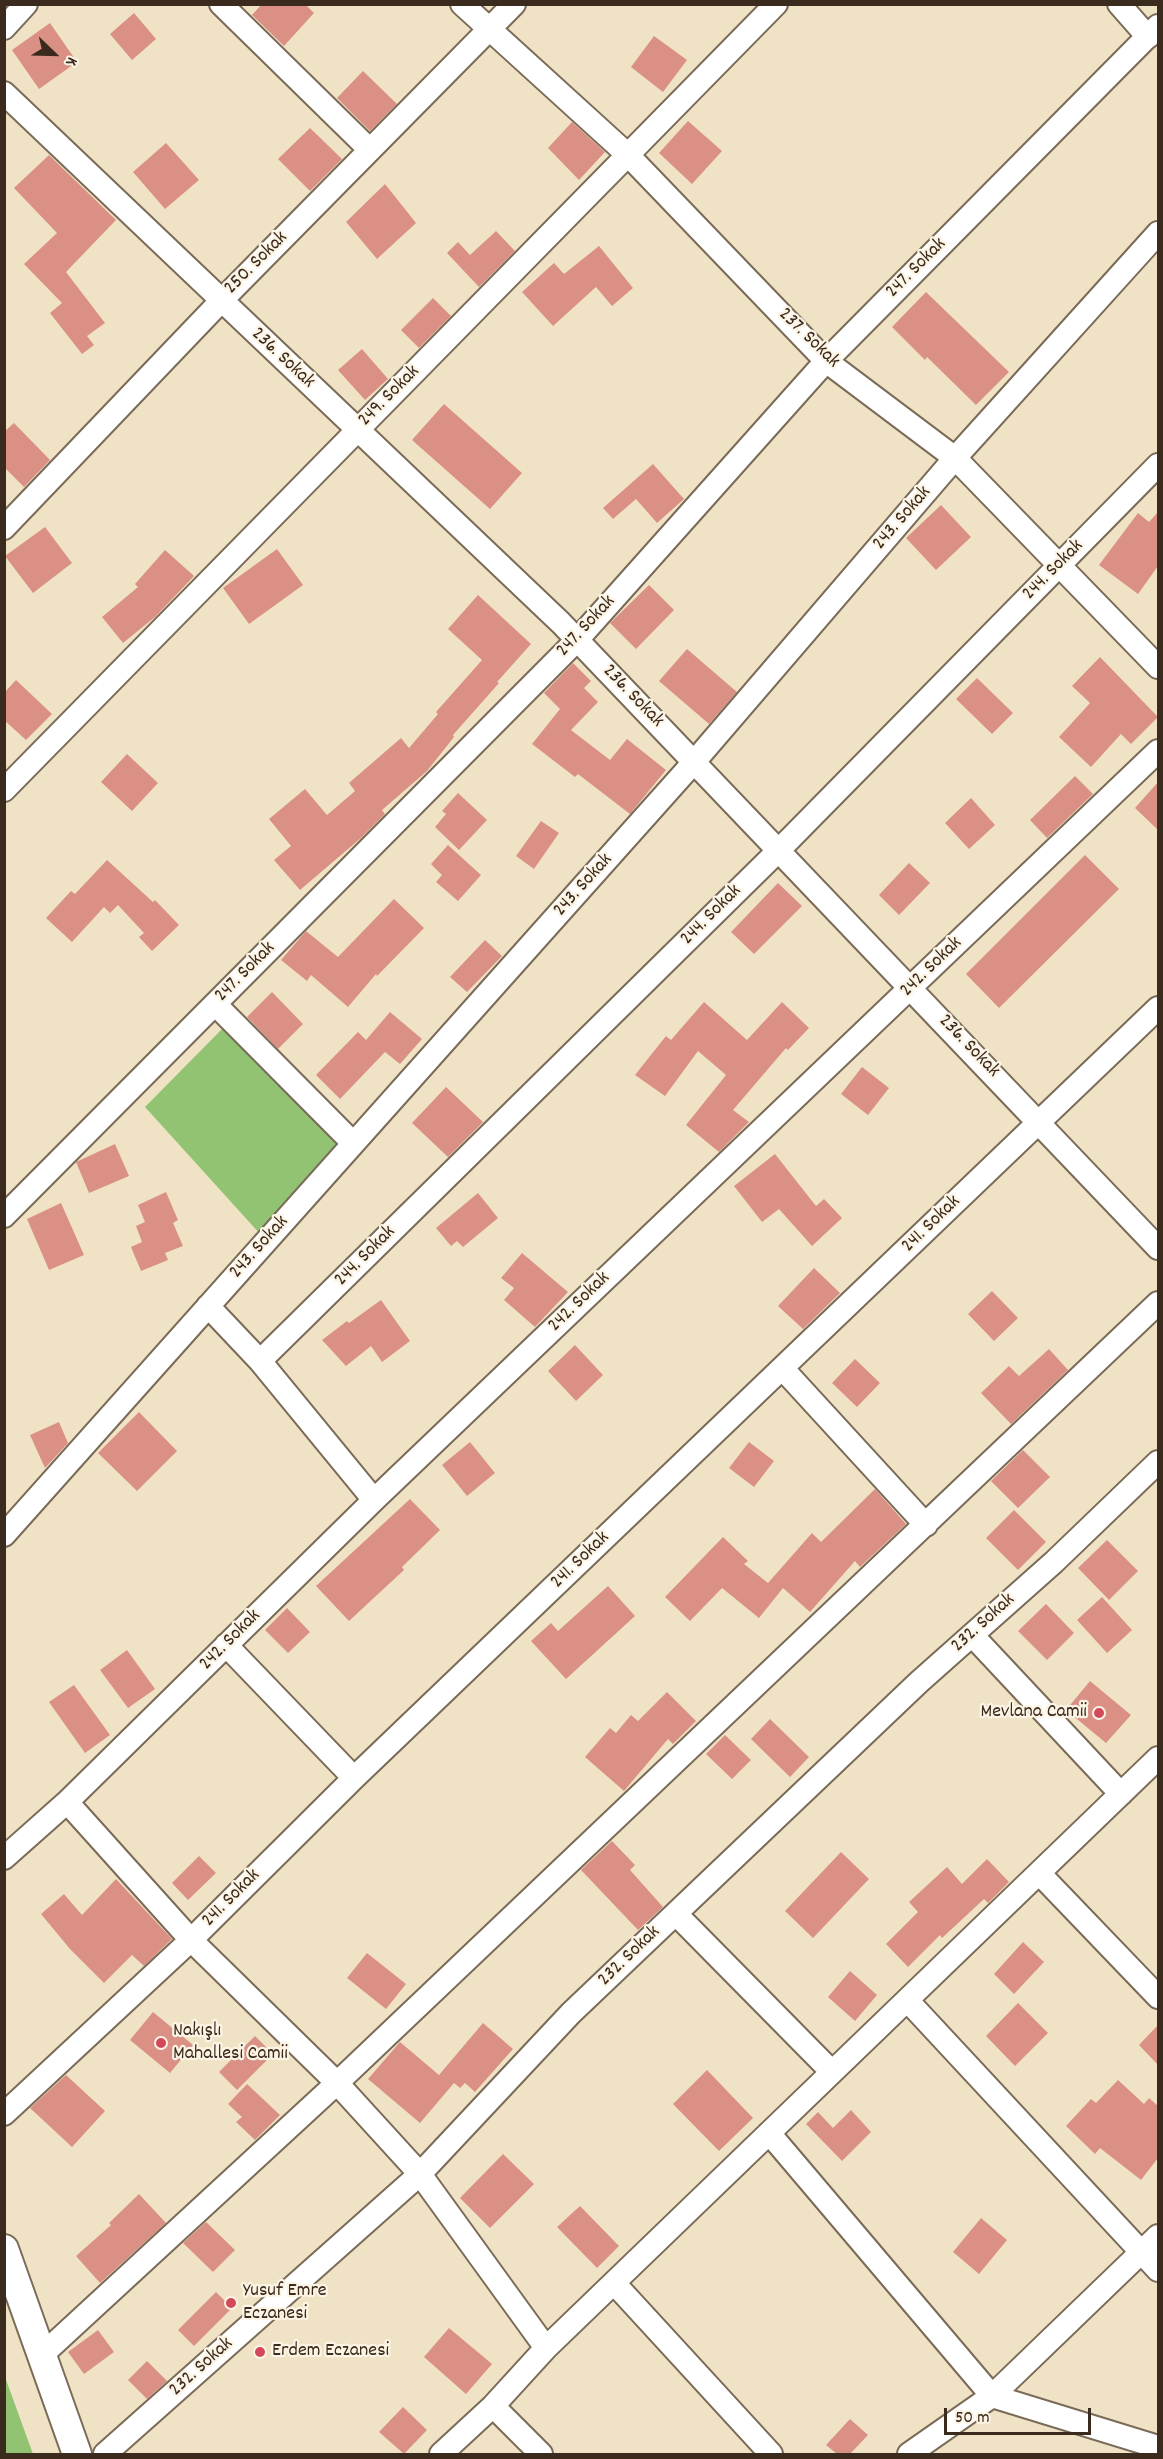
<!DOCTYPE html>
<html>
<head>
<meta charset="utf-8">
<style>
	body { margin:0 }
	#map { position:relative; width:1163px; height:2459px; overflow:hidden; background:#f0e3c5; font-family:Dekko,sans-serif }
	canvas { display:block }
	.frame { position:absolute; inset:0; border:6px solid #3b2a1e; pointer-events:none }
	.north { position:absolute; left:24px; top:24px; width:60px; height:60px; -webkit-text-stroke:4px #fcf5e5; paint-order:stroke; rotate:113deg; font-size:16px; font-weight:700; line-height:24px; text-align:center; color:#3b2a1e }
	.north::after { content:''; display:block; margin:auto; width:21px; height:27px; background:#3b2a1e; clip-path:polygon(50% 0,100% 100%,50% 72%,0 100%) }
	.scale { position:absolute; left:944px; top:2408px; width:147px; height:27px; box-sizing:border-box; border:3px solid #3b2a1e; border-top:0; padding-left:8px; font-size:18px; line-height:21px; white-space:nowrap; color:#3b2a1e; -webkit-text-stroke:4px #fcf5e5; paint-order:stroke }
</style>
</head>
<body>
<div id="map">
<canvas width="1163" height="2459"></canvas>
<div class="frame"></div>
<div class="north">K</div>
<div class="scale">50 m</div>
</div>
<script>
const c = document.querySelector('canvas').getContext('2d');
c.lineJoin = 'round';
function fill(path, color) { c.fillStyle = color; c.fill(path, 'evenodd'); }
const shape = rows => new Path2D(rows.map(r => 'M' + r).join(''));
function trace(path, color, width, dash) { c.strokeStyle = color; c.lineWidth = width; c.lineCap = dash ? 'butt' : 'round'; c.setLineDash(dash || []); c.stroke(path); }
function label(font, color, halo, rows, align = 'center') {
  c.font = font + ' Dekko,sans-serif'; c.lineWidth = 4.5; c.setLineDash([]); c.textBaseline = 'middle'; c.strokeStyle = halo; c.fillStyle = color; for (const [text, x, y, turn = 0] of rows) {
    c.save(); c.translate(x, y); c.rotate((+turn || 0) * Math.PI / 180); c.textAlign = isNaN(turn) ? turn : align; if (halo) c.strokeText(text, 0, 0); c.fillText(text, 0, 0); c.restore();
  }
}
const green = shape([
	[226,1025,335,1138,336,1153,261,1235,145,1107],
	[5,2377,33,2454,5,2454]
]);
const building = shape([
	[262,4,305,4,314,13,284,46,252,15],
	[134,13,156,39,132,60,110,34],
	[50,23,77,62,39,89,12,50],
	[654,36,687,60,663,92,631,67],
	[363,71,397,104,370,131,337,98],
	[688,121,722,151,692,184,659,153],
	[572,122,605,152,579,180,548,148],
	[310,128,342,159,310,191,278,159],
	[166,143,199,180,165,209,133,172],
	[49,155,116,220,66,272,105,323,87,336,94,345,82,354,50,313,62,303,24,264,57,233,14,188],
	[385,184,416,223,377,259,346,222],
	[496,231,515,251,479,287,447,253,458,242,470,255],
	[599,246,633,288,612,306,596,287,553,326,522,292,554,263,564,274],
	[926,292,1009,372,976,405,927,357,925,360,892,327],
	[433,298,451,316,419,348,401,330],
	[362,349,388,379,365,400,338,370],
	[444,404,522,473,490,509,412,440],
	[14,423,50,460,24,487,4,467,4,432],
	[653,464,684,499,657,523,636,499,613,519,603,508],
	[941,505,971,537,936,570,906,538],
	[1158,512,1158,566,1138,594,1099,565,1138,513,1149,522],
	[45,527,72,563,33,593,5,556],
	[277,549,303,585,249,624,223,588],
	[165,550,194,576,155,617,123,643,102,617,138,587,135,584],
	[649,585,674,610,636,649,610,623],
	[478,595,531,644,497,682,499,683,453,735,454,737,427,771,382,810,385,814,361,838,300,890,274,860,291,846,269,819,305,789,327,815,355,791,349,783,401,738,409,748,438,714,436,712,482,660,448,629],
	[687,649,737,692,709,724,659,681],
	[1100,657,1158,717,1131,744,1121,734,1091,767,1059,737,1090,703,1072,686],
	[573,663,591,681,584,688,598,702,571,730,610,760,627,739,666,770,630,814,578,774,575,777,532,744,560,709,544,693],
	[977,678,1013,713,992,734,956,699],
	[16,680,52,714,26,740,4,720,4,693],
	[127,754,158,783,132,811,101,782],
	[1075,776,1093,794,1047,838,1030,820],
	[1158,782,1158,830,1135,808],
	[458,793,487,820,459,850,435,827,446,814,442,811],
	[971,798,995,825,969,849,945,823],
	[541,821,559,833,534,869,516,856],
	[448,845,481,875,458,901,436,882,442,875,431,864],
	[1085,855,1119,889,999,1008,966,974],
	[107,860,153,902,155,900,179,925,152,951,139,937,144,933,118,905,110,913,104,907,72,942,46,918,71,891,75,894],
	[909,863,930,883,899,915,879,895],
	[778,883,802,906,754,954,731,932],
	[394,899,424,928,377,976,376,974,348,1007,311,975,307,981,281,960,306,931,338,957],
	[485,940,502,956,467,992,450,977],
	[272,992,303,1024,278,1049,247,1017],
	[704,1002,747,1040,782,1002,809,1028,788,1050,786,1048,733,1110,749,1122,719,1152,686,1125,726,1075,698,1051,665,1096,635,1075,666,1036,671,1040],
	[390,1012,422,1039,400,1064,385,1052,340,1099,316,1075,358,1032,366,1040],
	[862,1067,889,1088,868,1115,841,1094],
	[446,1087,483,1122,448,1157,412,1123],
	[115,1144,129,1176,89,1193,76,1162],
	[775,1154,816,1206,824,1199,842,1218,812,1246,779,1209,762,1222,734,1186],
	[166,1192,178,1220,173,1223,183,1246,165,1253,168,1260,141,1271,131,1247,142,1242,136,1226,145,1222,138,1205],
	[478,1193,498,1218,463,1247,457,1241,451,1246,436,1228],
	[61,1203,84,1255,49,1270,27,1219],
	[522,1253,568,1292,535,1327,504,1300,514,1288,501,1278],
	[814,1268,840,1293,803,1329,778,1306],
	[992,1291,1018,1318,994,1341,968,1314],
	[381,1300,410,1341,382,1362,371,1346,346,1366,322,1340,347,1321,349,1323],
	[575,1345,603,1375,576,1401,548,1371],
	[1049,1349,1068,1370,1011,1424,981,1393,1009,1366,1019,1376],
	[855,1359,880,1383,857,1407,832,1383],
	[139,1412,177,1451,137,1491,98,1453],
	[59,1422,68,1443,45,1468,30,1435],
	[470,1442,495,1473,467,1496,442,1465],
	[749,1442,774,1461,754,1487,729,1468],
	[1023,1450,1050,1477,1018,1508,991,1481],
	[875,1489,906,1524,860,1567,855,1561,810,1612,783,1588,759,1618,722,1588,690,1621,665,1597,723,1537,748,1561,744,1564,768,1583,812,1533,821,1542],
	[410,1499,440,1530,402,1567,404,1570,349,1621,316,1586],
	[1014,1510,1046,1542,1018,1570,986,1538],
	[1107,1540,1138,1571,1109,1600,1078,1568],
	[608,1586,635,1616,566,1679,531,1641,551,1623,558,1631],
	[1102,1597,1132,1630,1107,1653,1077,1620],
	[1046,1604,1074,1633,1047,1660,1018,1631],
	[287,1608,310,1632,288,1653,265,1630],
	[127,1650,155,1689,128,1708,100,1670],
	[1090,1681,1131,1715,1106,1743,1066,1710],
	[74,1685,110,1735,85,1753,49,1702],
	[667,1692,696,1721,673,1744,668,1739,624,1791,585,1757,610,1728,616,1733,631,1715,638,1721],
	[770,1719,809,1757,790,1777,751,1739],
	[725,1735,751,1760,732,1779,706,1754],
	[612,1841,635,1865,630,1870,663,1907,638,1930,581,1870],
	[841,1852,869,1879,813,1938,785,1911],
	[199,1856,216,1873,188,1900,172,1883],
	[987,1859,1009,1882,988,1903,984,1899,942,1938,940,1935,908,1967,886,1944,918,1912,909,1902,947,1867,962,1884],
	[116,1879,172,1939,144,1966,132,1955,104,1983,70,1949,41,1914,64,1894,82,1915],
	[1023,1942,1044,1962,1014,1994,994,1974],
	[367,1953,406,1984,386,2009,347,1978],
	[850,1971,877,1995,855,2021,828,1997],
	[1018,2003,1048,2033,1015,2066,986,2036],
	[153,2012,193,2045,170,2073,130,2040],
	[483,2023,513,2049,475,2092,465,2083,460,2088,454,2083,420,2123,368,2079,400,2042,439,2075],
	[1158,2025,1158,2065,1139,2045],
	[255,2036,273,2054,237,2090,219,2072],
	[707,2070,753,2118,719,2151,673,2104],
	[66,2075,105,2111,72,2147,30,2108],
	[1118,2080,1144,2104,1149,2098,1158,2106,1158,2158,1141,2180,1100,2148,1095,2154,1066,2126,1091,2099,1096,2103],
	[247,2084,280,2115,255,2140,236,2122,242,2117,228,2104],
	[851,2110,871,2132,842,2161,806,2124,818,2112,833,2128],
	[503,2154,534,2184,490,2228,460,2198],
	[139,2194,166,2223,100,2283,76,2256,111,2225,109,2223],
	[580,2206,619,2246,597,2268,557,2227],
	[981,2218,1007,2240,979,2274,953,2252],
	[206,2222,235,2250,213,2272,183,2243],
	[216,2292,232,2308,194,2346,178,2330],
	[449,2328,492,2364,466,2394,424,2357],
	[98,2330,114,2352,84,2374,68,2352],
	[147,2361,167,2381,147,2399,128,2380],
	[403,2407,427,2430,404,2454,379,2432],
	[850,2419,868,2435,850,2454,837,2454,826,2445]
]);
const minor = shape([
	[221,4,370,150],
	[462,4,628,155,826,361,955,458,1158,667],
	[1119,4,1148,37],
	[4,28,26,4],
	[4,93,561,623,1158,1248],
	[4,528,221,301,514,4],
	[4,790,776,4],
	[215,1004,353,1143],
	[4,1216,577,640,826,361,1158,26],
	[208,1306,260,1361,374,1500],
	[260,1361,779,850,1158,465],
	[782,1368,926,1525],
	[4,1535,694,762,955,458,1158,233],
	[972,1635,1121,1794],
	[226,1645,354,1778],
	[67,1802,191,1940,337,2083,420,2174,546,2348],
	[4,1858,67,1802,374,1500,1158,751],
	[1039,1873,1158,1997],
	[676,1914,832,2072],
	[907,2000,1158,2270],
	[4,2114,191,1940,354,1778,1158,1008],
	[769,2133,992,2396,1158,2236],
	[614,2283,771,2454],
	[43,2354,337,2083,1158,1303],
	[493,2406,541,2454],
	[105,2454,420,2174,571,2013,919,1682,1054,1562,1158,1462],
	[441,2454,493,2406,546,2348,1158,1758],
	[909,2454,992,2396,1158,2447]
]);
const major = shape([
	[4,2249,77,2454]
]);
const markers = [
	[1099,1713,6,"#d1495b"],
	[161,2043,6,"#d1495b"],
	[231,2303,6,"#d1495b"],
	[260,2352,6,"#d1495b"]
];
const streetNames = [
	["250. Sokak",257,264,-45],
	["247. Sokak",917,269,-45],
	["237. Sokak",808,339,44],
	["236. Sokak",282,359,43],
	["249. Sokak",390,397,-45],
	["243. Sokak",903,519,-49],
	["244. Sokak",1054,571,-45],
	["247. Sokak",587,627,-47],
	["236. Sokak",632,697,46],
	["243. Sokak",584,886,-48],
	["244. Sokak",712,916,-45],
	["242. Sokak",932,968,-44],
	["247. Sokak",246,973,-45],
	["236. Sokak",968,1047,46],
	["241. Sokak",932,1225,-44],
	["243. Sokak",260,1248,-48],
	["244. Sokak",366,1257,-45],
	["242. Sokak",580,1303,-44],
	["241. Sokak",581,1561,-44],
	["232. Sokak",984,1624,-42],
	["242. Sokak",231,1641,-45],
	["241. Sokak",232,1899,-45],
	["232. Sokak",630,1957,-44],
	["232. Sokak",202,2368,-42]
];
const poiNames = [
	["Mevlana Camii",1087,1713,"right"],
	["Nakışlı",173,2032],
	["Mahallesi Camii",173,2055],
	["Yusuf Emre",243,2292],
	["Eczanesi",243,2315],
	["Erdem Eczanesi",272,2352]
];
fill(green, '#92c373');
fill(building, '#db9086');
trace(minor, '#7a6b58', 26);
trace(major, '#7a6b58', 32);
trace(minor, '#fff', 22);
trace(major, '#fff', 28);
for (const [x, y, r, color] of markers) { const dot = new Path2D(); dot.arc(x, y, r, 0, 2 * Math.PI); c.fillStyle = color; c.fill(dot); trace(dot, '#fcf5e5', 2); }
label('20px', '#3b2a1e', '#fcf5e5', streetNames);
label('20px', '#3b2a1e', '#fcf5e5', poiNames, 'left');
</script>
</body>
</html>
